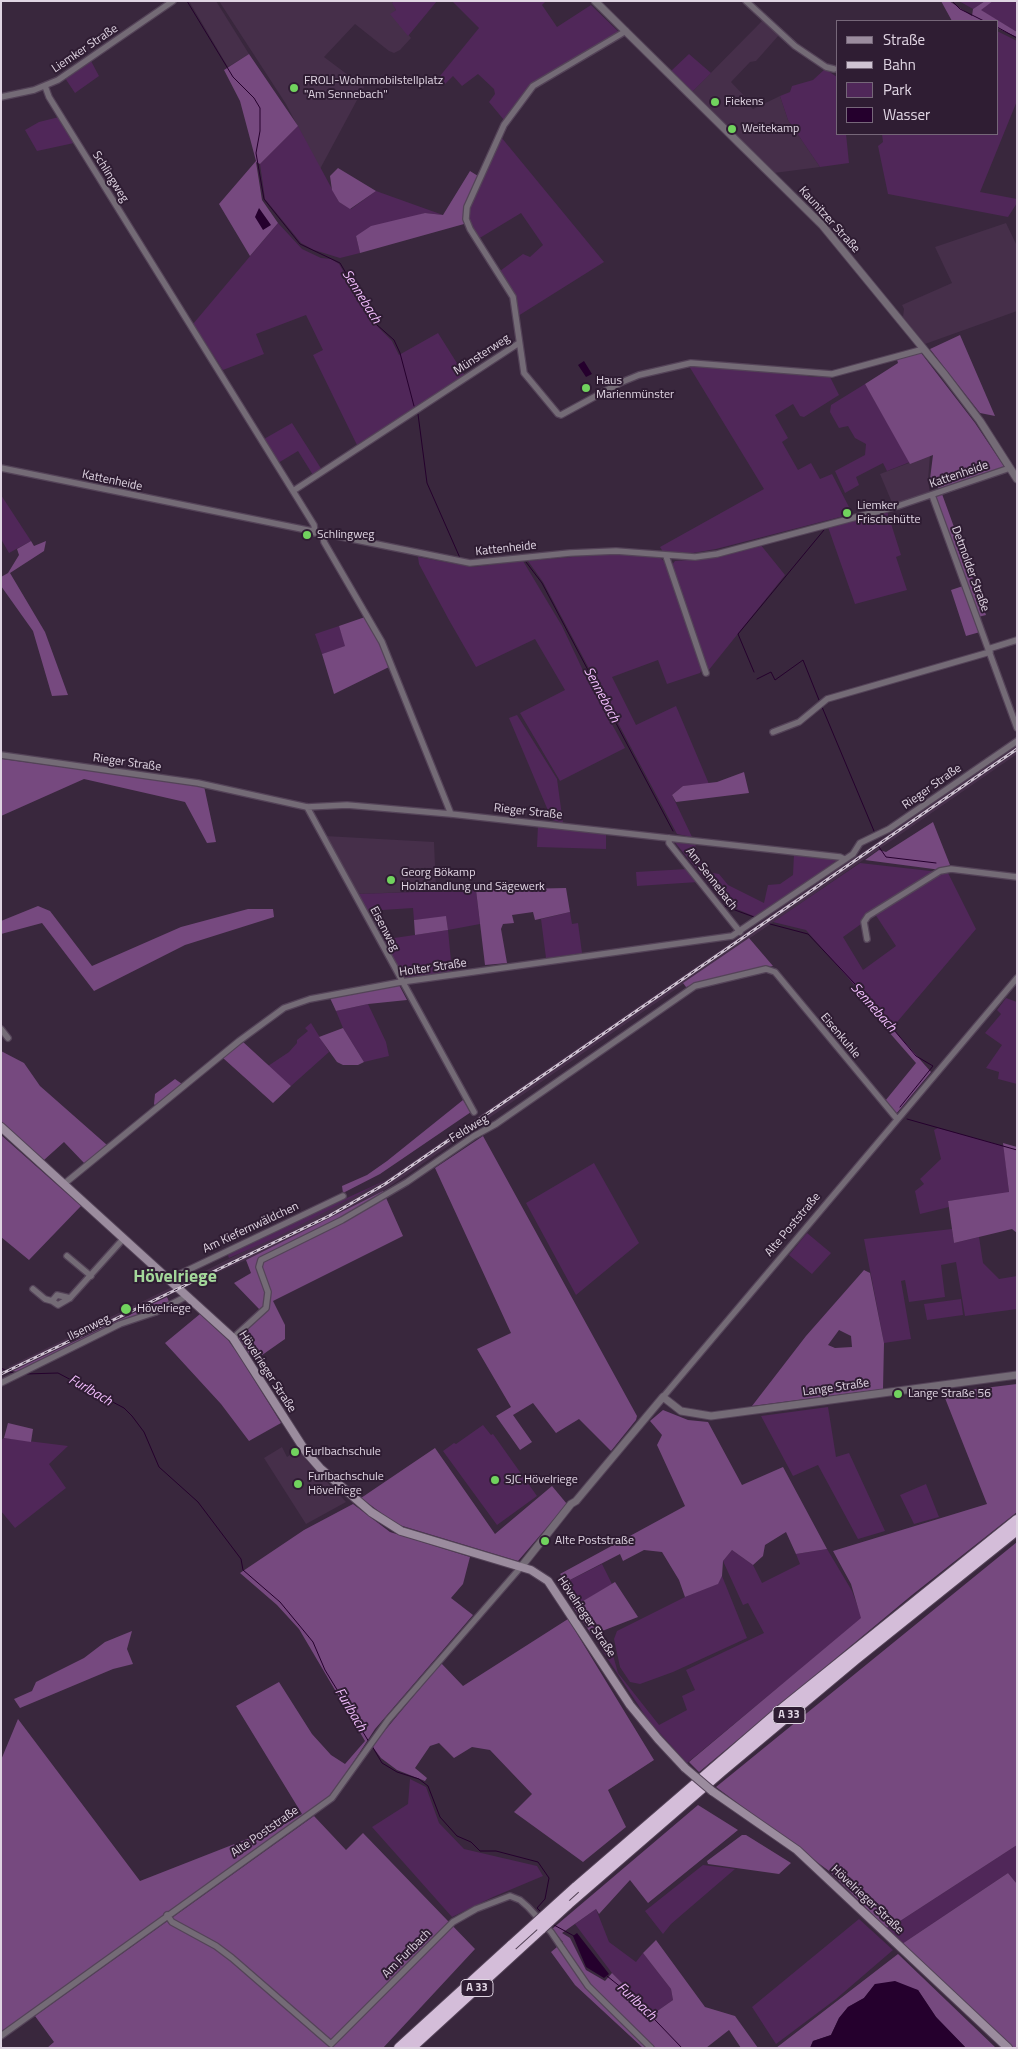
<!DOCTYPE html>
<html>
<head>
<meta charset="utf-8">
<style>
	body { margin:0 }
	#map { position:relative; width:1018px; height:2049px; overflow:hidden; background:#39273d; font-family:"Titillium Web",sans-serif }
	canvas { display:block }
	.frame { position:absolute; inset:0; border:2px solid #e0d5e3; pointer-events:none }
	.legend { position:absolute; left:836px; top:20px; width:162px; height:115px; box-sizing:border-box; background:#2f1d33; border:1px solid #766779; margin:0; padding:6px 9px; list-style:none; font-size:15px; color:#e0d5e3 }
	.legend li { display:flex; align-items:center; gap:10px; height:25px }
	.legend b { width:25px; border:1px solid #766779 }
</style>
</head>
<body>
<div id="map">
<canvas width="1018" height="2049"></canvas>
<div class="frame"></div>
<ul class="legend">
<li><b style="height:6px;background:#9b8c9e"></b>Straße</li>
<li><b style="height:6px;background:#cfc3d2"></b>Bahn</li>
<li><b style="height:14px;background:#502759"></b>Park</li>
<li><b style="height:14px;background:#25002d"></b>Wasser</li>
</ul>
</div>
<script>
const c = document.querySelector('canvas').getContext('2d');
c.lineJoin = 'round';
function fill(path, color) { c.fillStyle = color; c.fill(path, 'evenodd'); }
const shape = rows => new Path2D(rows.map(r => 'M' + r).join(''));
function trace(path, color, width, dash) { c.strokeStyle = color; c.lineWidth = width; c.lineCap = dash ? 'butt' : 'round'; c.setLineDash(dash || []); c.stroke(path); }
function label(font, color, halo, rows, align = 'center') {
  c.font = font + ' "Titillium Web",sans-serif'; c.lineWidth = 4; c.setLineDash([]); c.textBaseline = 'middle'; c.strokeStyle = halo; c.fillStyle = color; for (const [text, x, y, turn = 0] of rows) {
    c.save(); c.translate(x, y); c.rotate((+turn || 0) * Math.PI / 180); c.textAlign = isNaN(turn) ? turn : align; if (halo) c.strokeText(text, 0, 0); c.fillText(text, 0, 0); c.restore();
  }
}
const built = shape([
	[189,1,216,1,249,54,228,67],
	[219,1,392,1,396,10,391,14,411,38,400,50,394,53,389,51,355,24,324,57,364,87,320,169,286,104],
	[763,20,779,35,756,61,750,62,731,82,748,100,746,102,753,109,780,96,788,120,820,167,774,173,692,92],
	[1006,223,1017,246,1017,311,925,344,903,317,904,309,902,305,952,283,935,247],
	[930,455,928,480,930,494,893,505,880,474],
	[1017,746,1017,754,383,1191,246,1260,184,1287,179,1284,386,1180],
	[325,836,434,842,436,891,357,894],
	[172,1287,176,1292,13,1371,8,1367],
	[282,1447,287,1457,299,1449,307,1461,346,1502,306,1524,264,1458]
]);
const green = shape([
	[394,1,437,1,408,36,390,14,396,10,392,3],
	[452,1,546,1,542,5,557,27,591,5,620,33,547,74,532,85,504,120,489,102,495,94,494,89,478,74,462,86,453,76,445,84,440,76,479,28],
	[959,1,985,1,973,9],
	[993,1,1017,1,1017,32,980,10],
	[997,31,1017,41,1017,101,980,192,1017,199,1017,203,1008,217,888,194,878,146,883,142,882,134,997,134],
	[689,54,711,73,692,92,671,71],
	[91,61,99,76,75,93,65,78],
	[825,69,837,77,837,134,846,134,849,163,820,167,788,120,780,96,790,92,792,86,813,80],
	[59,117,74,143,37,151,25,130,39,122],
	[298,126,339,202,351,209,376,191,443,215,425,213,356,236,360,253,340,258,314,250,301,243,265,199,260,164],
	[501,137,604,262,518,316,511,288,500,271,523,254,530,257,543,245,521,213,478,239,469,219,470,208],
	[278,223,302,249,321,258,331,259,339,264,375,324,392,341,399,355,438,333,465,376,357,445,313,355,323,350,306,315,256,334,264,354,223,370,193,324],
	[689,366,764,369,813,377,830,377,839,395,804,417,800,416,793,404,775,415,788,438,782,442,798,470,811,463,820,479,832,474,849,507,842,510,844,516,716,549,693,553,663,552,660,547,764,489],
	[865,384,910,462,887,471,883,463,856,477,859,485,845,493,835,471,865,455,866,444,855,438,848,426,839,428,830,412,831,405],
	[292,423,322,470,313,475,298,451,278,463,264,439],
	[1,495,31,541,9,553,1,539],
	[887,511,901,555,896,557,907,590,855,604,828,527],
	[760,544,785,575,708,671,671,566,675,561,700,559],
	[616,553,660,558,667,563,702,669,700,673,667,684,658,660,612,677,636,725,676,706,709,784,683,786,672,795,692,837,677,834,543,582,528,561],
	[418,557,472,567,523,561,562,626,587,679,625,748,560,781,520,713,565,690,535,639,476,667,449,620,419,564],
	[339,626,346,646,322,654,315,634],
	[517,715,557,779,563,823,552,820,509,718],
	[538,825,606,832,606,849,537,847],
	[673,840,696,843,695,849,707,872,719,874,728,885,764,903,768,885,780,884,793,875,794,854,837,860,758,918,725,904],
	[860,863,948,873,976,929,892,1028,806,930,773,922],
	[875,914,896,946,863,970,843,937],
	[687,869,698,882,637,886,636,872],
	[476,890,480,924,448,930,452,971,405,979,402,978,381,940,448,930,446,917,414,920,413,908,367,911,357,894],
	[570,912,572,924,578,923,582,953,546,958,541,919],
	[1006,998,1017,1002,1017,1084,998,1079,999,1072,986,1068,1002,1045,985,1033,1001,1014,997,1010],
	[368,1004,386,1042,389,1056,364,1062,343,1028,336,1011],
	[311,1023,329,1052,291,1086,268,1066,289,1052,297,1043,297,1040,308,1031,305,1028],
	[938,1128,1004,1146,1009,1193,948,1201,949,1207,920,1214,915,1191,924,1184,920,1179,941,1159,934,1130],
	[594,1163,639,1243,576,1295,526,1203],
	[386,1180,277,1237,229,1258,227,1253],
	[952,1229,954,1243,979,1237,983,1263,999,1279,1017,1276,1017,1309,965,1316,956,1262,941,1265,945,1297,909,1302,905,1280,901,1281,911,1339,884,1343,864,1239],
	[807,1233,831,1253,812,1274,789,1255],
	[961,1299,963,1315,927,1320,924,1304],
	[828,1407,836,1457,849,1453,885,1531,858,1539,818,1465,793,1476,761,1416],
	[483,1425,491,1435,493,1434,537,1496,497,1525,443,1451,454,1443,456,1444],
	[4,1438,68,1446,49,1464,66,1488,15,1528,1,1511,1,1440],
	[926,1484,939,1517,914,1524,900,1495],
	[827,1549,852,1591,862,1618,687,1763,648,1720,598,1644,598,1641,606,1639,609,1641,618,1673,659,1725,687,1710,682,1696,695,1690,686,1670,764,1633,748,1603,743,1605,723,1561,732,1550,753,1565,762,1583,800,1564,796,1554],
	[602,1564,612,1584,577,1605,562,1584],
	[722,1576,747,1638,673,1672,640,1684,630,1682,620,1667,614,1639,617,1631,685,1597,717,1584],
	[410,1779,426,1787,439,1823,464,1849,537,1866,543,1876,493,1897,452,1917,372,1827,408,1804],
	[1017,1845,1017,1884,1008,1873,902,1944,886,1928,897,1923],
	[703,1865,735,1869,671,1924,663,1934,645,1911],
	[596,1909,609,1942,636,1962,643,1953,671,1989,673,2000,653,2014,612,1973,575,1924],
	[859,1919,893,1950,836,1999,776,2044,752,2007]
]);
const forest = shape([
	[941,1,949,1,972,16,973,9,985,1,993,1,981,10,1017,32,1017,37,997,28,997,21,952,21],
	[249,54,298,126,260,164,256,162,262,200,278,223,250,256,219,204,256,161,240,101,224,70],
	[338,168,376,191,350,209,339,202,332,190,330,176],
	[470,171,478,176,464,224,360,253,356,236,371,226,425,213,443,215],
	[960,335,995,416,980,413,930,349],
	[918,349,975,423,1005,468,940,490,930,479,933,455,910,464,865,384,898,363,896,356],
	[942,494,986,615,978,617,935,497],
	[31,541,34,546,46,541,44,551,10,573,45,632,68,695,52,696,33,631,1,586,1,577,8,573,19,555,17,549],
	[963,586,980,632,966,636,951,590],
	[365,617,380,643,389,667,334,694,322,654,345,646,339,626],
	[2,759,204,786,216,842,207,843,185,802,84,779,1,816],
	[744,772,749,793,676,802,672,795,683,786,717,782],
	[933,822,950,865,941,870,865,860,879,850,886,852],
	[566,888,570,912,535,920,533,912,512,915,514,923,503,924,501,929,507,963,485,965,476,890],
	[38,906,50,911,92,966,181,927,248,909,273,909,274,917,185,945,94,991,42,923,1,934,1,921],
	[446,916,448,930,415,935,414,920],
	[749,938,773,966,686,987,683,983],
	[399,985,407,1000,368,1004,336,1011,330,998],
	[343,1028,364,1062,358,1065,343,1065,337,1062,319,1037],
	[892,1028,931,1072,896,1114,885,1101,916,1063,888,1031],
	[242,1041,291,1086,273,1103,223,1058],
	[1,1051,24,1063,40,1086,107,1145,85,1164,64,1142,44,1160,1,1121],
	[175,1079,182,1084,156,1107,154,1104,155,1094],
	[463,1100,471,1112,380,1174,343,1193,342,1186,367,1175,387,1161],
	[1,1135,81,1206,29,1260,1,1237],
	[483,1136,637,1416,636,1420,611,1451,579,1419,556,1433,533,1403,513,1415,532,1442,520,1450,496,1416,511,1407,477,1349,511,1333,435,1168],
	[1003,1143,1017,1147,1017,1233,1012,1229,954,1243,948,1201,1009,1192],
	[383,1191,403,1236,273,1301,285,1325,285,1339,255,1360,233,1335,260,1310,234,1283,251,1273,246,1260],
	[864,1270,870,1273,884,1343,883,1389,752,1406,806,1336],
	[839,1330,851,1336,852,1347,835,1348,828,1345],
	[167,1297,170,1304,18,1372,13,1371],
	[200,1314,228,1340,238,1354,281,1423,249,1441,221,1404,165,1343],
	[1017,1384,1017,1512,912,1595,699,1772,689,1762,861,1618,851,1584,833,1551,987,1504,943,1393],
	[663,1410,688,1420,708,1422,742,1485,783,1467,827,1549,796,1554,786,1532,765,1545,763,1556,753,1565,732,1550,723,1561,722,1576,718,1584,685,1597,679,1580,662,1552,644,1550,623,1561,620,1554,566,1582,560,1574,685,1506,657,1445,662,1435,650,1421],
	[8,1423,33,1429,31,1442,4,1438],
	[435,1448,495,1534,552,1486,567,1504,518,1561,396,1524,361,1498],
	[353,1504,390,1532,470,1557,463,1584,451,1598,473,1615,375,1729,331,1796,1,2032,1,1760,18,1719,140,1881,283,1825,302,1814,236,1706,279,1682,312,1734,331,1755,345,1764,365,1741,299,1629,277,1605,240,1573,304,1530],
	[1017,1542,1017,1845,897,1923,886,1928,829,1871,716,1787],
	[615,1582,638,1617,592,1635,573,1607],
	[568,1619,654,1760,608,1790,626,1827,583,1862,514,1812,532,1794,490,1750,472,1747,454,1758,439,1743,430,1746,415,1768,427,1778,425,1781,397,1770,381,1758,372,1746,441,1663,463,1686],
	[132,1631,127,1649,133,1664,113,1669,20,1708,14,1699,32,1691,36,1682,84,1658,105,1642],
	[698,1805,738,1830,648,1903,630,1880,599,1914,596,1909,562,1933,570,1938,586,1970,605,1981,612,1973,653,2014,673,2000,671,1989,643,1953,656,1940,705,2007,735,2016,758,2048,741,2048,729,2030,706,2048,643,2048,575,1985,551,1952,563,1942,552,1929],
	[314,1816,346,1850,363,1833,475,1949,383,2048,47,2048,54,2042,35,2016],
	[742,1835,746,1835,791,1863,779,1874,708,1864,707,1861],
	[1008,1873,1017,1884,1017,2048,1012,2048,902,1944],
	[898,1954,996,2048,966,2048,936,2017,918,1990,875,1984,864,1998,848,2007,839,2018,831,2035,813,2041,810,2048,776,2048]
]);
const water = shape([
	[259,208,271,225,263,230,255,217],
	[584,361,592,374,586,377,578,365],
	[577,1933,609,1974,604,1978,586,1967,573,1936],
	[895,1981,918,1990,936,2017,966,2048,810,2048,813,2041,831,2035,839,2018,848,2007,864,1998,875,1984]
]);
const stream = shape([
	[187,1,233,77,254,98,260,108,260,131,256,153,264,199,300,244,340,263,376,324,394,340,400,353,414,406],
	[952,1,960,9,984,21],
	[997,27,1017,38],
	[418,414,427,483,460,558],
	[526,562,542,583,673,831],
	[754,672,738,634,824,530],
	[757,679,771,672,775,680,803,660,819,700],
	[822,707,874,831],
	[676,846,724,906,754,917],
	[879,847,886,857,936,863],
	[770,924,808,934,855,984,916,1056,933,1066,900,1107],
	[907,1119,1017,1150],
	[1,1368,9,1372,17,1373],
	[25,1374,58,1373,124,1408,132,1416,144,1432,159,1467,198,1502,241,1559,243,1570,280,1602,313,1642,325,1670,369,1742],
	[372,1746,382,1763,397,1772,419,1779,428,1786,440,1817,457,1836,471,1842,480,1851,496,1851,538,1862,549,1878,545,1899,537,1908,542,1913],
	[554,1925,574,1936],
	[607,1976,633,1997,682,2048]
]);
const minor = shape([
	[746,1,795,46,826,67,834,69],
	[626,31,533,86,504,125,467,207,466,219,470,229,513,297,524,373,558,414,561,415,622,382,639,375,691,363,832,374,924,349],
	[45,86,49,97,314,525,315,533],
	[1,97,34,90,58,80,173,1],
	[1,468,470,563,570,553,616,551,695,557,717,554,898,506,1010,468],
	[293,491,519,343],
	[932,495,1017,728],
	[323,535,324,542,382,642,451,814],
	[666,556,706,673],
	[988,649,1017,640],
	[773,732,799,722,827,699,990,652],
	[1,755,198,783,307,807,347,805,451,814,840,857,844,859],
	[307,807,474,1112],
	[669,838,669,843,740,932],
	[867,939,864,922,868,916,940,871,951,869,1017,877],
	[1,1029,8,1038],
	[64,1184,239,1041,284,1008,310,999,401,982,732,936,853,854,860,843,889,829,1017,741],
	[67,1256,91,1276],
	[169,1279,343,1196],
	[33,1289,45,1299,52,1301],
	[70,1298,57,1295,52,1301,58,1305,70,1298,124,1238],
	[233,1338,266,1308,268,1292,259,1267,261,1260,342,1220,407,1182,474,1136,496,1124,695,986,766,969,775,972,897,1119],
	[1,1383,120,1324,156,1312,187,1296],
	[663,1397,1017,978],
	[167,1915,172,1922,216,1946,232,1958,331,2044,453,1922,476,1909,510,1896,520,1900,528,1907,551,1932,588,1986,651,2048],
	[1,2036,332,1798,388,1720,521,1567]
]);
const tertiary = shape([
	[595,1,822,225,945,375,980,421,1017,479],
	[521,1567,571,1504,576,1501,663,1397,681,1411,711,1416,1017,1375]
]);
const secondary = shape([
	[1,1127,233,1338,306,1452,320,1468,371,1512,401,1531,531,1570,548,1581,630,1705,658,1739,685,1768],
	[712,1791,797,1850,1008,2048]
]);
const motorway = shape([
	[575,1888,781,1710,1017,1520],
	[567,1905,722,1771,856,1659,1017,1530],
	[399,2048,512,1945],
	[411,2048,542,1928]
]);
const rail = shape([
	[1,1374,329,1216,385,1184,1017,749]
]);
const secondaryBridge = shape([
	[685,1768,712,1791]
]);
const motorwayBridge = shape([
	[542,1928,567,1905],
	[512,1945,575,1888]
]);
const markers = [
	[294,88,5,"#71d35e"],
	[715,102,5,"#71d35e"],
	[732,129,5,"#71d35e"],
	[586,388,5,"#71d35e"],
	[847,513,5,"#71d35e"],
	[307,535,5,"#71d35e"],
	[391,880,5,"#71d35e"],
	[126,1309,6,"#71d35e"],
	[898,1394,5,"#71d35e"],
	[295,1452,5,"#71d35e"],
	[495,1480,5,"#71d35e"],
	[298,1484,5,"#71d35e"],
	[545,1541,5,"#71d35e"]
];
const shields = [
	[789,1715,32],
	[477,1988,32]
];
const shieldNames = [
	["A 33",789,1715],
	["A 33",477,1988]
];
const streetNames = [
	["Liemker Straße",85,49,-34],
	["Schlingweg",110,177,58],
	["Kaunitzer Straße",829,220,48],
	["Münsterweg",482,355,-33],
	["Kattenheide",959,475,-19],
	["Kattenheide",112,481,12],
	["Kattenheide",506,549,-6],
	["Detmolder Straße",970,569,70],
	["Rieger Straße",127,763,8],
	["Rieger Straße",932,787,-35],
	["Rieger Straße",528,812,6],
	["Am Sennebach",711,879,52],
	["Eisenweg",384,929,62],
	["Holter Straße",433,968,-8],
	["Eisenkuhle",840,1036,50],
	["Feldweg",469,1129,-31],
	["Alte Poststraße",793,1225,-50],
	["Am Kiefernwäldchen",251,1228,-25],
	["Ilsenweg",89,1328,-26],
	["Hövelrieger Straße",267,1372,57],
	["Lange Straße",836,1388,-8],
	["Hövelrieger Straße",586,1617,56],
	["Alte Poststraße",265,1832,-35],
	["Hövelrieger Straße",867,1900,43],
	["Am Furlbach",407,1954,-45]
];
const poiNames = [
	["FROLI-Wohnmobilstellplatz",304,81],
	["\"Am Sennebach\"",304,95],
	["Fiekens",725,102],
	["Weitekamp",742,129],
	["Haus",596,381],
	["Marienmünster",596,395],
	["Liemker",857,506],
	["Frischehütte",857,520],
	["Schlingweg",317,535],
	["Georg Bökamp",401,873],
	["Holzhandlung und Sägewerk",401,887],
	["Hövelriege",137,1309],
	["Lange Straße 56",908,1394],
	["Furlbachschule",305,1452],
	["Furlbachschule",308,1477],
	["Hövelriege",308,1491],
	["SJC Hövelriege",505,1480],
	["Alte Poststraße",555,1541]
];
const waterNames = [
	["Sennebach",361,297,58],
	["Sennebach",601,695,62],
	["Sennebach",873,1008,48],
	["Furlbach",90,1391,30],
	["Furlbach",350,1710,59],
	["Furlbach",636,2002,43]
];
const districtNames = [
	["Hövelriege",175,1278]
];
fill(built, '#462f4a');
fill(green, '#502759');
fill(forest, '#76497f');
fill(water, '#25002d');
trace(stream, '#25002d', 1);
trace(minor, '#544358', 8);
trace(tertiary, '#544358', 9);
trace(secondary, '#544358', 10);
trace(motorway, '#544358', 12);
trace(minor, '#746b76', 5.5);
trace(tertiary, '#746b76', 7);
trace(secondary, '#9b8c9e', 8);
trace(motorway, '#d4bdd9', 10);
trace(rail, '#cfc3d2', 3);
trace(rail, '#2f1d33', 1, [4]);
trace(secondaryBridge, '#544358', 10, []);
trace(motorwayBridge, '#544358', 12, []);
trace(secondaryBridge, '#9b8c9e', 8);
trace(motorwayBridge, '#d4bdd9', 10);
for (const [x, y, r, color] of markers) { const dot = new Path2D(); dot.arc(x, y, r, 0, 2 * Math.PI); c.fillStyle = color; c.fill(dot); trace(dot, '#2f1d33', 2); }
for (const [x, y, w] of shields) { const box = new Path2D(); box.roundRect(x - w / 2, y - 8.5, w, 17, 4); c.fillStyle = '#2f1d33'; c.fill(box); trace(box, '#e0d5e3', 1); }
label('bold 11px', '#e0d5e3', null, shieldNames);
label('12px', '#e0d5e3', '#2f1d33', streetNames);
label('12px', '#e0d5e3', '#2f1d33', poiNames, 'left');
label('italic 14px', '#f0bbfb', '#2f1d33', waterNames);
label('bold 18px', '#a3d79a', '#2f1d33', districtNames);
</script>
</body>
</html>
